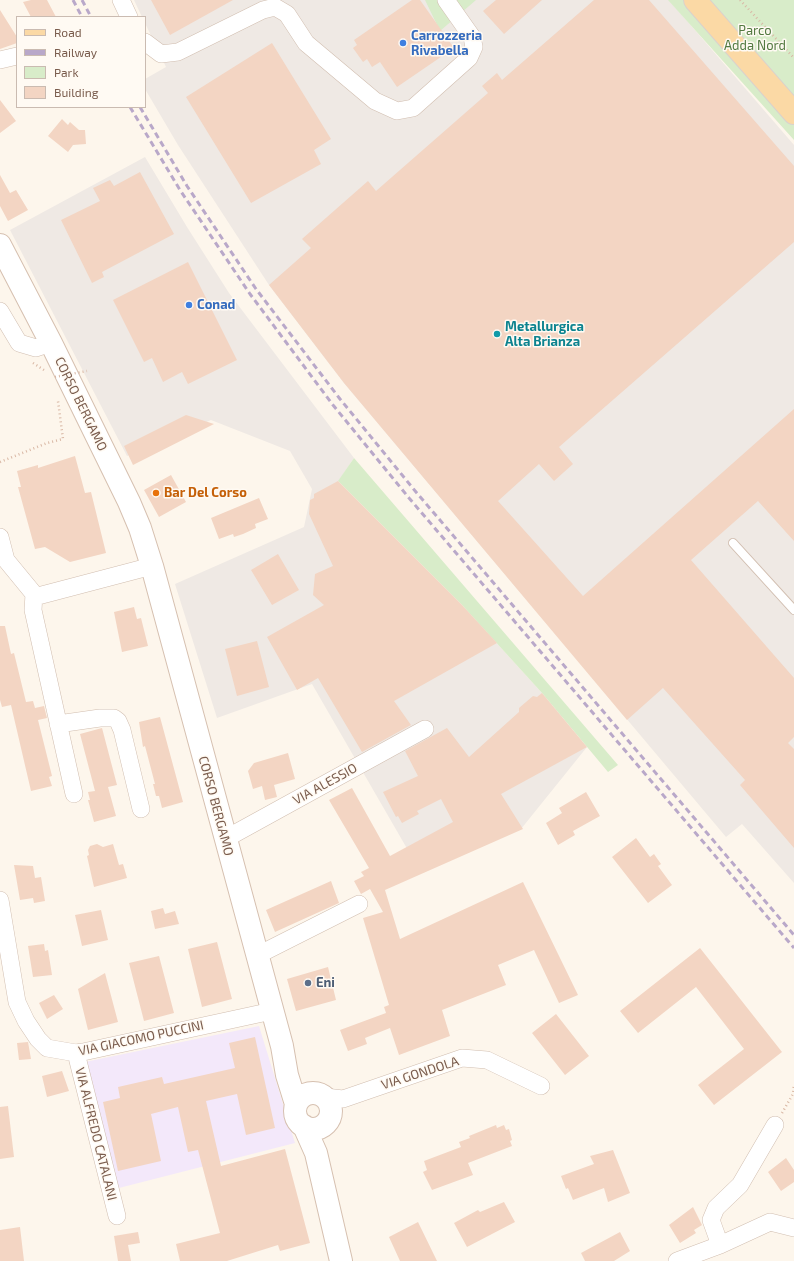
<!DOCTYPE html>
<html>
<head>
<meta charset="utf-8">
<style>
	body { margin:0 }
	#map { position:relative; width:794px; height:1261px; overflow:hidden; background:#fdf6ec; font-family:"Exo 2",sans-serif }
	canvas { display:block }
	.legend { position:absolute; left:16px; top:16px; width:130px; height:92px; box-sizing:border-box; background:#fffaf3; border:1px solid #cabbb1; margin:0; padding:5px 7px; list-style:none; font-size:12px; color:#7a5c4d }
	.legend li { display:flex; align-items:center; gap:8px; height:20px }
	.legend b { width:20px; border:1px solid #cabbb1 }
</style>
</head>
<body>
<div id="map">
<canvas width="794" height="1261"></canvas>
<ul class="legend">
<li><b style="height:5px;background:#fbd9a5"></b>Road</li>
<li><b style="height:5px;background:#b9a8c9"></b>Railway</li>
<li><b style="height:11px;background:#d8ecc9"></b>Park</li>
<li><b style="height:11px;background:#f3d5c3"></b>Building</li>
</ul>
</div>
<script>
const c = document.querySelector('canvas').getContext('2d');
c.lineJoin = 'round';
function fill(path, color) { c.fillStyle = color; c.fill(path, 'evenodd'); }
const shape = rows => new Path2D(rows.map(r => 'M' + r).join(''));
function trace(path, color, width, dash) { c.strokeStyle = color; c.lineWidth = width; c.lineCap = dash ? 'butt' : 'round'; c.setLineDash(dash || []); c.stroke(path); }
function label(font, color, halo, rows, align = 'center') {
  c.font = font + ' "Exo 2",sans-serif'; c.lineWidth = 3; c.setLineDash([]); c.textBaseline = 'middle'; c.strokeStyle = halo; c.fillStyle = color; for (const [text, x, y, turn = 0] of rows) {
    c.save(); c.translate(x, y); c.rotate((+turn || 0) * Math.PI / 180); c.textAlign = isNaN(turn) ? turn : align; if (halo) c.strokeText(text, 0, 0); c.fillText(text, 0, 0); c.restore();
  }
}
const industrial = shape([
	[134,0,669,0,794,145,794,883,742,824,726,837,344,383,269,285,178,145,145,89,145,79,166,67,145,23,145,17,142,17],
	[145,157,187,227,229,293,354,458,338,482,462,605,542,693,587,747,521,829,420,871,312,684,217,718,175,584,304,527,312,489,290,451,211,420,127,456,10,230]
]);
const education = shape([
	[259,1026,295,1143,115,1189,85,1062]
]);
const green = shape([
	[425,0,476,0,440,31],
	[668,0,794,0,794,140],
	[354,458,618,765,608,772,542,693,462,605,338,481]
]);
const building = shape([
	[31,0,47,0,56,17,31,17,23,2],
	[151,0,233,0,170,35],
	[412,0,420,0,454,48,397,87,380,62,372,67,367,59,363,62,353,48,357,45,354,40],
	[496,0,542,0,504,34,483,11],
	[594,0,649,0,794,166,794,242,559,447,573,464,554,481,539,464,498,501,583,596,794,409,794,541,758,501,691,560,794,678,794,737,788,743,794,749,794,848,740,785,745,780,663,688,627,720,344,383,269,285,311,248,302,239,368,181,376,191,488,93,482,86,497,73,502,80],
	[0,10,17,37,17,43,0,49],
	[272,43,331,139,314,150,321,164,251,203,186,97],
	[0,100,16,121,0,133],
	[62,119,68,125,70,122,79,130,85,130,86,144,73,145,68,152,48,136],
	[140,172,174,234,102,272,104,277,92,283,61,220,100,201,93,188,110,180,114,186],
	[0,175,10,193,16,190,28,210,8,221,0,206],
	[188,262,237,360,188,384,182,372,163,382,152,358,144,362,113,300],
	[186,415,214,424,133,465,124,446],
	[75,456,85,493,91,492,106,553,70,562,45,547,35,549,18,487,21,487,17,471,38,465,38,468],
	[171,475,186,502,159,517,144,490],
	[338,481,462,605,497,643,394,701,411,725,362,752,318,678,297,690,267,637,324,605,313,595,315,574,333,566,309,514,310,500,314,498,314,494],
	[259,498,268,519,255,524,256,528,243,534,234,537,233,534,219,539,211,518],
	[278,554,299,590,272,605,251,570],
	[134,607,137,619,141,618,148,646,122,652,114,612],
	[0,626,5,626,11,654,14,653,26,702,33,701,35,708,44,706,47,718,38,720,52,776,49,777,52,786,31,791,11,705,2,707,0,700],
	[257,641,269,687,237,696,225,649],
	[542,693,587,747,501,794,523,829,385,890,400,939,523,882,578,995,559,1003,534,950,498,965,506,985,442,1010,450,1036,399,1055,390,1028,365,1038,367,1044,348,1051,340,1030,386,1013,384,1007,389,1005,363,918,383,912,370,889,361,894,354,881,364,876,361,872,369,868,329,800,352,788,390,856,453,822,441,799,417,811,419,814,402,823,398,816,396,817,383,792,418,776,405,751,447,728,469,757,519,712,519,708,533,696,537,697],
	[160,717,183,802,162,808,159,796,156,796,153,784,155,784,145,746,143,747,139,722],
	[102,728,117,785,108,787,116,816,94,822,88,800,90,800,88,792,95,791,80,734],
	[288,753,295,779,274,785,277,797,265,800,262,786,253,789,248,771,254,763],
	[586,792,600,816,573,831,575,835,558,845,546,823,562,813,559,808],
	[636,838,650,857,654,854,661,864,658,866,672,885,648,903,612,857],
	[97,844,103,847,113,844,119,865,123,864,127,878,94,887,87,856,89,855,88,850,90,846],
	[14,865,33,866,35,878,41,877,45,901,34,903,33,898,20,900],
	[331,881,339,903,275,932,266,910],
	[163,908,165,914,175,911,179,924,155,929,151,911],
	[101,910,108,940,82,946,75,915],
	[217,942,232,999,202,1007,188,949],
	[44,944,45,951,48,950,52,975,33,977,28,946],
	[700,948,782,1052,714,1105,698,1085,744,1049,696,987,638,1033,620,1011],
	[159,956,174,1013,144,1021,129,963],
	[328,967,336,1000,296,1011,287,979],
	[105,973,118,1022,88,1030,78,989],
	[54,995,63,1009,47,1019,39,1003],
	[556,1014,589,1056,565,1075,532,1033],
	[255,1037,275,1128,246,1135,237,1094,206,1101,221,1166,285,1149,310,1243,280,1251,278,1245,227,1261,180,1261,176,1244,220,1233,198,1150,188,1152,178,1107,151,1114,161,1161,118,1171,103,1102,120,1098,118,1087,162,1077,164,1084,235,1068,229,1043],
	[28,1042,31,1059,19,1060,17,1043],
	[62,1071,69,1091,47,1097,42,1076],
	[8,1106,14,1157,0,1159,0,1107],
	[496,1125,497,1128,504,1125,506,1130,509,1129,512,1140,510,1141,512,1146,468,1163,473,1175,432,1190,423,1172,427,1170,424,1161,461,1147,459,1142,470,1138,469,1136],
	[613,1150,630,1193,608,1202,604,1188,573,1200,568,1188,566,1189,561,1176,594,1164,590,1156],
	[786,1158,794,1170,794,1182,781,1191,768,1172],
	[504,1202,515,1222,467,1247,454,1223,478,1210,480,1212],
	[693,1207,702,1225,694,1230,696,1233,680,1243,669,1225],
	[418,1222,437,1261,400,1261,389,1237],
	[20,1227,24,1261,0,1261,0,1230],
	[138,1232,140,1243,128,1245,131,1261,118,1261,114,1236],
	[620,1232,630,1251,614,1261,585,1261,581,1253]
]);
const path = shape([
	[740,0,794,58],
	[33,363,44,370],
	[0,462,47,443,63,439,58,401],
	[782,1113,793,1094,794,1084]
]);
const lane = shape([
	[733,543,794,610]
]);
const street = shape([
	[121,0,129,17],
	[145,42,161,54,178,52,263,10,275,7,287,14,306,43,375,101,397,111,413,108,469,58,474,47,472,37,446,0],
	[0,60,17,56],
	[0,311,19,343,36,348,51,343],
	[0,537,6,560,34,594],
	[58,724,100,718,114,718,118,721,122,730,141,809],
	[74,794,33,610,34,594,38,596,152,566],
	[225,839,425,729],
	[0,900,17,1002,26,1021,38,1039,47,1048,76,1053,83,1052,272,1011],
	[256,956,359,904],
	[76,1053,117,1216],
	[325,1097,343,1099,462,1058,487,1060,541,1086],
	[720,1245,711,1220,716,1208,740,1185,775,1125],
	[677,1261,720,1245,770,1222,794,1228]
]);
const secondary = shape([
	[0,245,51,343,129,502,140,528,152,566,282,1046,287,1075,296,1104],
	'295 1111a18 18 0 1 1 36 0a18 18 0 1 1-36 0Z',
	[304,1126,316,1153,341,1261]
]);
const primary = shape([
	[695,0,794,113]
]);
const rail = shape([
	[73,0,82,17],
	[82,0,91,17],
	[130,107,180,190,250,294,333,405,409,498,794,948],
	[140,107,187,186,256,289,340,399,416,492,794,935]
]);
const pathBridge = shape([
	[55,377,87,371]
]);
const markers = [
	[403,43,4,"#3f7fe0"],
	[189,305,4,"#3f7fe0"],
	[497,334,4,"#0f9aa8"],
	[156,493,4,"#e8710a"],
	[308,983,4,"#5c6f8a"]
];
const parkNames = [
	["Parco",755,31],
	["Adda Nord",755,46]
];
const shopNames = [
	["Carrozzeria",411,36],
	["Rivabella",411,51],
	["Conad",197,305]
];
const cultureNames = [
	["Metallurgica",505,327],
	["Alta Brianza",505,342]
];
const streetNames = [
	["CORSO BERGAMO",81,404,64],
	["VIA ALESSIO",325,784,-29],
	["CORSO BERGAMO",216,806,75],
	["VIA GIACOMO PUCCINI",141,1038,-12],
	["VIA GONDOLA",420,1073,-18],
	["VIA ALFREDO CATALANI",96,1134,76]
];
const foodNames = [
	["Bar Del Corso",164,493]
];
const serviceNames = [
	["Eni",316,983]
];
fill(industrial, '#efe9e4');
fill(education, '#f3e8fa');
fill(green, '#d8ecc9');
fill(building, '#f3d5c3');
trace(lane, '#d1beb0', 10);
trace(street, '#d1beb0', 18);
trace(secondary, '#d6c0b0', 24);
trace(primary, '#dad1cd', 24);
trace(path, '#d9b8a5', 2.5, [1, 3]);
trace(lane, '#fff', 8);
trace(street, '#fff', 17);
trace(secondary, '#fff', 22);
trace(primary, '#fbd9a5', 22);
trace(rail, '#b9a8c9', 3, [6, 4]);
trace(pathBridge, '#d9b8a5', 2.5, [1, 3]);
for (const [x, y, r, color] of markers) { const dot = new Path2D(); dot.arc(x, y, r, 0, 2 * Math.PI); c.fillStyle = color; c.fill(dot); trace(dot, '#fffaf3', 1.5); }
label('13px', '#537a41', '#fffaf3', parkNames);
label('bold 13px', '#366cbe', '#fffaf3', shopNames, 'left');
label('bold 13px', '#0d838f', '#fffaf3', cultureNames, 'left');
label('13px', '#7a5c4d', '#fffaf3', streetNames);
label('bold 13px', '#c56008', '#fffaf3', foodNames, 'left');
label('bold 13px', '#4e5e75', '#fffaf3', serviceNames, 'left');
</script>
</body>
</html>
